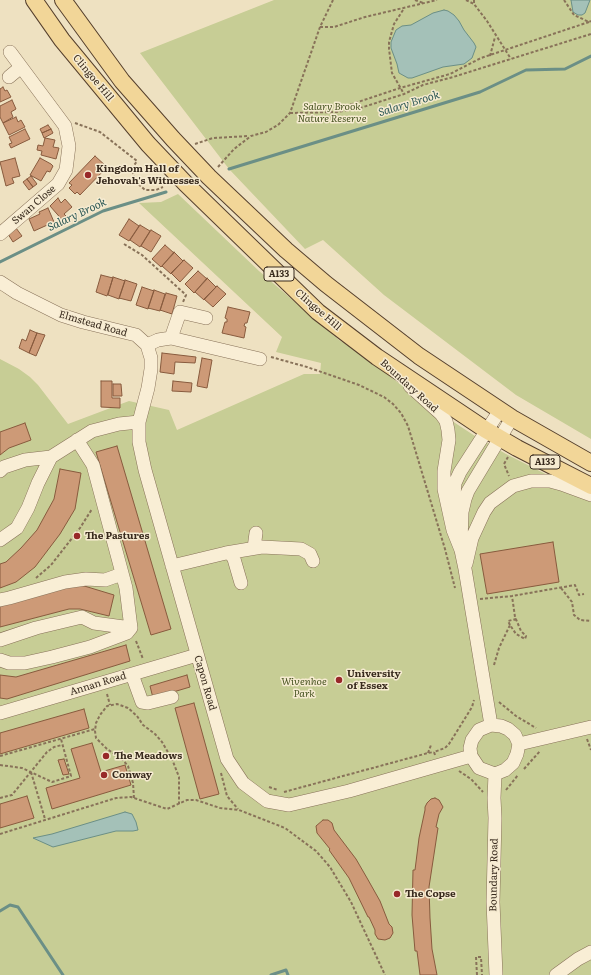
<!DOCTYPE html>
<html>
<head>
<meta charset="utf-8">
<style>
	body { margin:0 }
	canvas { display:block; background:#eee1c1 }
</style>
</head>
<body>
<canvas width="591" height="975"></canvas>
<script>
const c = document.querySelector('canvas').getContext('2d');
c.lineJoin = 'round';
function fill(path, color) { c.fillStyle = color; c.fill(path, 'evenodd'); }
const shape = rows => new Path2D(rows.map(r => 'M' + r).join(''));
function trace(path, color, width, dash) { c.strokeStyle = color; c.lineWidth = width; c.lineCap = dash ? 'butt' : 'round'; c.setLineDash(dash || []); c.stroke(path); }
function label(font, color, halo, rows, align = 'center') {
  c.font = font + ' Literata,serif'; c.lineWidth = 3; c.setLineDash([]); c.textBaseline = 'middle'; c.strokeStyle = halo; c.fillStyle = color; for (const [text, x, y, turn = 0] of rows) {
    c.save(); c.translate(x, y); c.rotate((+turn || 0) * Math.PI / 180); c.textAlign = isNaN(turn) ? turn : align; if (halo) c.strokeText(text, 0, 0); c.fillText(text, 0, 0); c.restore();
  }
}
const green = shape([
	[274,0,591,0,591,439,516,395,384,295,323,240,305,249,229,169,140,53],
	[178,194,259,271,339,340,357,351,426,404,475,436,506,454,591,497,591,975,0,975,0,359,19,369,30,377,38,385,68,424,129,401,169,410,177,430,304,374,320,374,321,363,276,352,282,337,139,203,161,202]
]);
const water = shape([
	[571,0,590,0,585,13,582,15,578,15,573,12,571,0],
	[444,10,448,11,454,15,459,21,464,30,474,43,476,47,472,58,464,64,443,67,412,78,408,78,399,73,397,64,391,48,391,42,396,30,402,26,411,25,433,13,444,10],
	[125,812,132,814,136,822,138,830,133,831,116,831,53,847,33,838,52,834,125,812]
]);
const stream = shape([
	[229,169,480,92,526,70,565,69,591,56],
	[0,262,103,211,166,192],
	[0,911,10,905,18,907,63,975],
	[271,975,286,970,288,975]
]);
const building = shape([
	[3,87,5,91,7,90,11,97,0,102,0,89,3,87],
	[12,100,16,109,11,112,13,117,3,123,0,117,0,106,12,100],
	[16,117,18,122,21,120,25,127,9,135,3,123,16,117],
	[48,125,51,129,42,133,40,129,48,125],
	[25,129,30,139,11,148,9,144,12,143,9,137,25,129],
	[51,129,53,133,44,138,42,133,51,129],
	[45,138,55,140,53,147,59,148,56,159,41,155,42,151,37,150,38,145,43,146,45,138],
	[95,156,107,167,80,195,77,192,75,194,69,188,72,185,69,183,95,156],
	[15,158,20,176,12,178,14,183,6,186,0,162,15,158],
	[40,158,51,164,53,166,50,172,47,171,41,181,30,175,40,158],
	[31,176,37,184,33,187,27,179,31,176],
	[27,179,33,187,29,190,23,182,27,179],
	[58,198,61,203,65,199,72,207,64,214,68,218,64,222,50,206,58,198],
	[48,208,54,222,34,231,29,219,40,214,39,212,48,208],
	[129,219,139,226,129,241,119,235,129,219],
	[140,225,150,231,140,247,130,240,140,225],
	[16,228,22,236,13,242,8,234,16,228],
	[151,230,161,236,151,252,141,246,151,230],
	[165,245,174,253,161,267,152,259,165,245],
	[174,252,183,261,171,274,162,266,174,252],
	[184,260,193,268,180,282,171,273,184,260],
	[198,271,207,279,194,293,185,284,198,271],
	[101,275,113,278,107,296,96,292,101,275],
	[113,277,125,281,119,299,108,295,113,277],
	[207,278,216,287,204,300,195,292,207,278],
	[125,280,137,284,131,301,119,298,125,280],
	[217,286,226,294,213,307,204,299,217,286],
	[142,287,154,291,148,309,136,305,142,287],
	[154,290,165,294,160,311,148,308,154,290],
	[166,293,177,296,172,314,160,310,166,293],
	[228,307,250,312,247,323,245,323,244,326,246,327,244,338,222,333,225,322,227,322,227,319,225,318,228,307],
	[30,330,37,333,29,353,19,348,22,339,26,341,30,330],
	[37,333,45,335,36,356,29,353,37,333],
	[162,353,196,357,195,363,175,362,174,374,160,372,162,353],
	[202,358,212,360,207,388,197,386,202,358],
	[101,381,112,381,112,398,120,398,120,408,101,407,101,381],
	[173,381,192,383,191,392,172,391,173,381],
	[113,384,121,384,122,396,113,396,113,384],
	[25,423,31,440,9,448,0,455,0,432,25,423],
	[117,446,171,629,151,635,96,452,117,446],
	[60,469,81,473,75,509,60,534,35,567,16,582,0,588,0,564,6,562,21,548,37,530,54,499,60,469],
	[553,542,559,582,487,594,480,554,553,542],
	[66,585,81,585,114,595,109,616,80,609,69,609,0,627,0,605,66,585],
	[126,645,130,661,7,699,0,698,0,675,16,677,126,645],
	[187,675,190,687,153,698,150,686,187,675],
	[194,703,219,794,200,799,175,708,194,703],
	[84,709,89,728,0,754,0,733,84,709],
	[92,743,101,772,125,765,131,785,52,809,46,788,80,778,71,749,92,743],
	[64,759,69,774,63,775,58,760,64,759],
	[27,796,34,818,0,828,0,804,27,796],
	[435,798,439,800,443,807,439,814,436,827,438,828,429,887,430,918,432,949,437,975,420,975,417,951,415,951,412,915,413,870,415,870,419,838,425,810,425,807,427,803,431,799,435,798],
	[323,820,328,820,332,823,334,830,356,859,367,878,380,901,389,924,392,927,393,933,390,938,385,940,378,939,375,934,375,930,369,917,368,917,349,878,329,850,330,849,317,833,316,826,323,820]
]);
const path = shape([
	[415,0,423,3],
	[466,0,474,4],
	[474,0,474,4,487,21,511,59],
	[564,0,574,15,589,22,591,21],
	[403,10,394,24,389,42,389,49,392,73,404,94],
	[320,27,334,27,365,17,437,0],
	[490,56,495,37],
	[337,111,343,107,400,88,450,74,481,58,589,22],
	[290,113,336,112,357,109,404,94,423,85,453,77,591,34],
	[75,123,100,132,137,161,133,167,132,170,136,182,145,190,156,190,163,187],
	[195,144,213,138,249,136],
	[218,167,234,149,251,136,266,132,278,125,290,113,320,27,333,0],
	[124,244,142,255,186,295,183,302],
	[271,357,307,367,359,385,384,397,393,404,401,413,408,426,445,549,455,588],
	[508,457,504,464,509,476],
	[36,578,51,565,80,528,92,509],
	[561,588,572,602,574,615,580,620,591,621],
	[480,599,512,596,575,585,579,595,584,594],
	[510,625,508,621,516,619],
	[136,641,143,659],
	[494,665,499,648,510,625,516,634,525,639,526,636,521,631,515,617,512,596],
	[107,694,110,705],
	[499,702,516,716,536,728],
	[587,739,591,750],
	[428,753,431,745],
	[435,755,434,752,445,748,449,744,472,707,474,700],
	[0,756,95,729],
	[0,765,22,768,52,782,71,776,61,739],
	[524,769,540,751],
	[459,771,471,779,483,792],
	[31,772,45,819],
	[221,773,227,796,238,809],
	[269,787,278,790],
	[506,790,518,775],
	[284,792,428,753,434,752],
	[0,798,12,795,47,752,54,747,62,745],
	[134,798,133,783,128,766,122,759,107,749,96,738,95,731,96,723,100,715,107,706,117,704,128,708,137,716,143,725,155,734,162,742,172,759,179,777,179,804],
	[0,834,116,798,131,797,167,809,187,800,196,800,220,808,239,810,285,828,316,851,330,867,351,902,385,975],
	[477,975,476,957,481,957,482,975]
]);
const minor = shape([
	[9,77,21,67],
	[0,234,58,184,66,170,69,146,65,126,10,52],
	[0,282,17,293,61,315,83,322,136,335,147,345],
	[171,338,180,312,206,318],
	[147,345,151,358,151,369,148,388,139,422,139,442,145,470,227,759,243,783,267,801,289,805,349,791,471,756],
	[147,345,158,340,171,338,260,359],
	[410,386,441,414,446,421,448,430,449,440,444,471,444,489,453,530,461,550,465,569,491,725],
	[77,440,93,465,126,588,131,628],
	[0,471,4,467,25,460,51,457,92,431,119,424,139,422],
	[453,509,455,483,460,472,500,410],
	[0,540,17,528,28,508,38,483,51,457],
	[461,543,462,512,465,499,468,491,512,418],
	[254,548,256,533],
	[226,553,262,547,301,549,310,554,313,561],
	[466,564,472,538,484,512,490,503,513,486,531,481,550,481,561,484,591,495],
	[172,566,226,553,231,554,234,559,241,583],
	[0,600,9,598,65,582,86,579,105,580,122,574],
	[0,640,36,628,82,617,94,623,131,628],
	[0,660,9,663,25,663,52,657,90,647,127,633,131,628],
	[134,680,142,702,148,703,172,697],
	[0,713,197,655],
	[491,725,501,726,508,729,515,735,519,744,517,754,513,763,505,770,495,774,479,768,471,756,470,748,472,740,479,730,491,725],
	[519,744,591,727],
	[495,774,494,798,495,818,493,902,496,975],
	[556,975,578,959,591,952]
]);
const major = shape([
	[34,0,62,40,148,144,186,184,318,312,377,357,486,430,517,448,591,486],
	[63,0,122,81,173,139,209,177,286,250,326,284,419,356,512,418,591,463]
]);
const markers = [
	[88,175,4,"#982829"],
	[77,536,4,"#982829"],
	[339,680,4,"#982829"],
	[106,756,4,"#982829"],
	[104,775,4,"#982829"],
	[397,894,4,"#982829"]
];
const shields = [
	[279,274,30],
	[545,462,30]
];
const shieldNames = [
	["A133",279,274],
	["A133",545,462]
];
const streetNames = [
	["Clingoe Hill",93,78,50],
	["Swan Close",34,205,-41],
	["Clingoe Hill",318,310,41],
	["Elmstead Road",93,324,16],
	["Boundary Road",409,386,42],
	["Capon Road",205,683,74],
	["Annan Road",98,684,-17],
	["Boundary Road",494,875,-89]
];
const parkNames = [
	["Salary Brook",332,107],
	["Nature Reserve",332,119],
	["Wivenhoe",304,682],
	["Park",304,694]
];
const poiNames = [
	["Kingdom Hall of",96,169],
	["Jehovah's Witnesses",96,181],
	["The Pastures",85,536],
	["University",347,674],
	["of Essex",347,686],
	["The Meadows",114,756],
	["Conway",112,775],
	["The Copse",405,894]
];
const waterNames = [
	["Salary Brook",409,104,-17],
	["Salary Brook",77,215,-25]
];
fill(green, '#c7cd95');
fill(water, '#a4c1b8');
trace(water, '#6b8f86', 1);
trace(stream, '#6b8f86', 3);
fill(building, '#cd9a77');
trace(building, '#885b3e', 1);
trace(minor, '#887259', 14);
trace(major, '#56402d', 18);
trace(path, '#887259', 2, [3, 2]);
trace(minor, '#f9eed5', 13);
trace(major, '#f2d698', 16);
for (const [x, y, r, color] of markers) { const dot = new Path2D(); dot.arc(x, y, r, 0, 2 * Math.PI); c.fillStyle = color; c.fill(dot); trace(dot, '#f6ebd1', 1.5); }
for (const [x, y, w] of shields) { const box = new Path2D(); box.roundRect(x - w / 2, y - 7, w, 14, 3); c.fillStyle = '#f6ebd1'; c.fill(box); trace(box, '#382a1d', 1); }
label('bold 9px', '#382a1d', null, shieldNames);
label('10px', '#382a1d', '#f6ebd1', streetNames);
label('italic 10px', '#495523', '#f6ebd1', parkNames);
label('bold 10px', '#382a1d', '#f6ebd1', poiNames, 'left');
label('italic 11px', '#2c5855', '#f6ebd1', waterNames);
</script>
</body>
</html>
